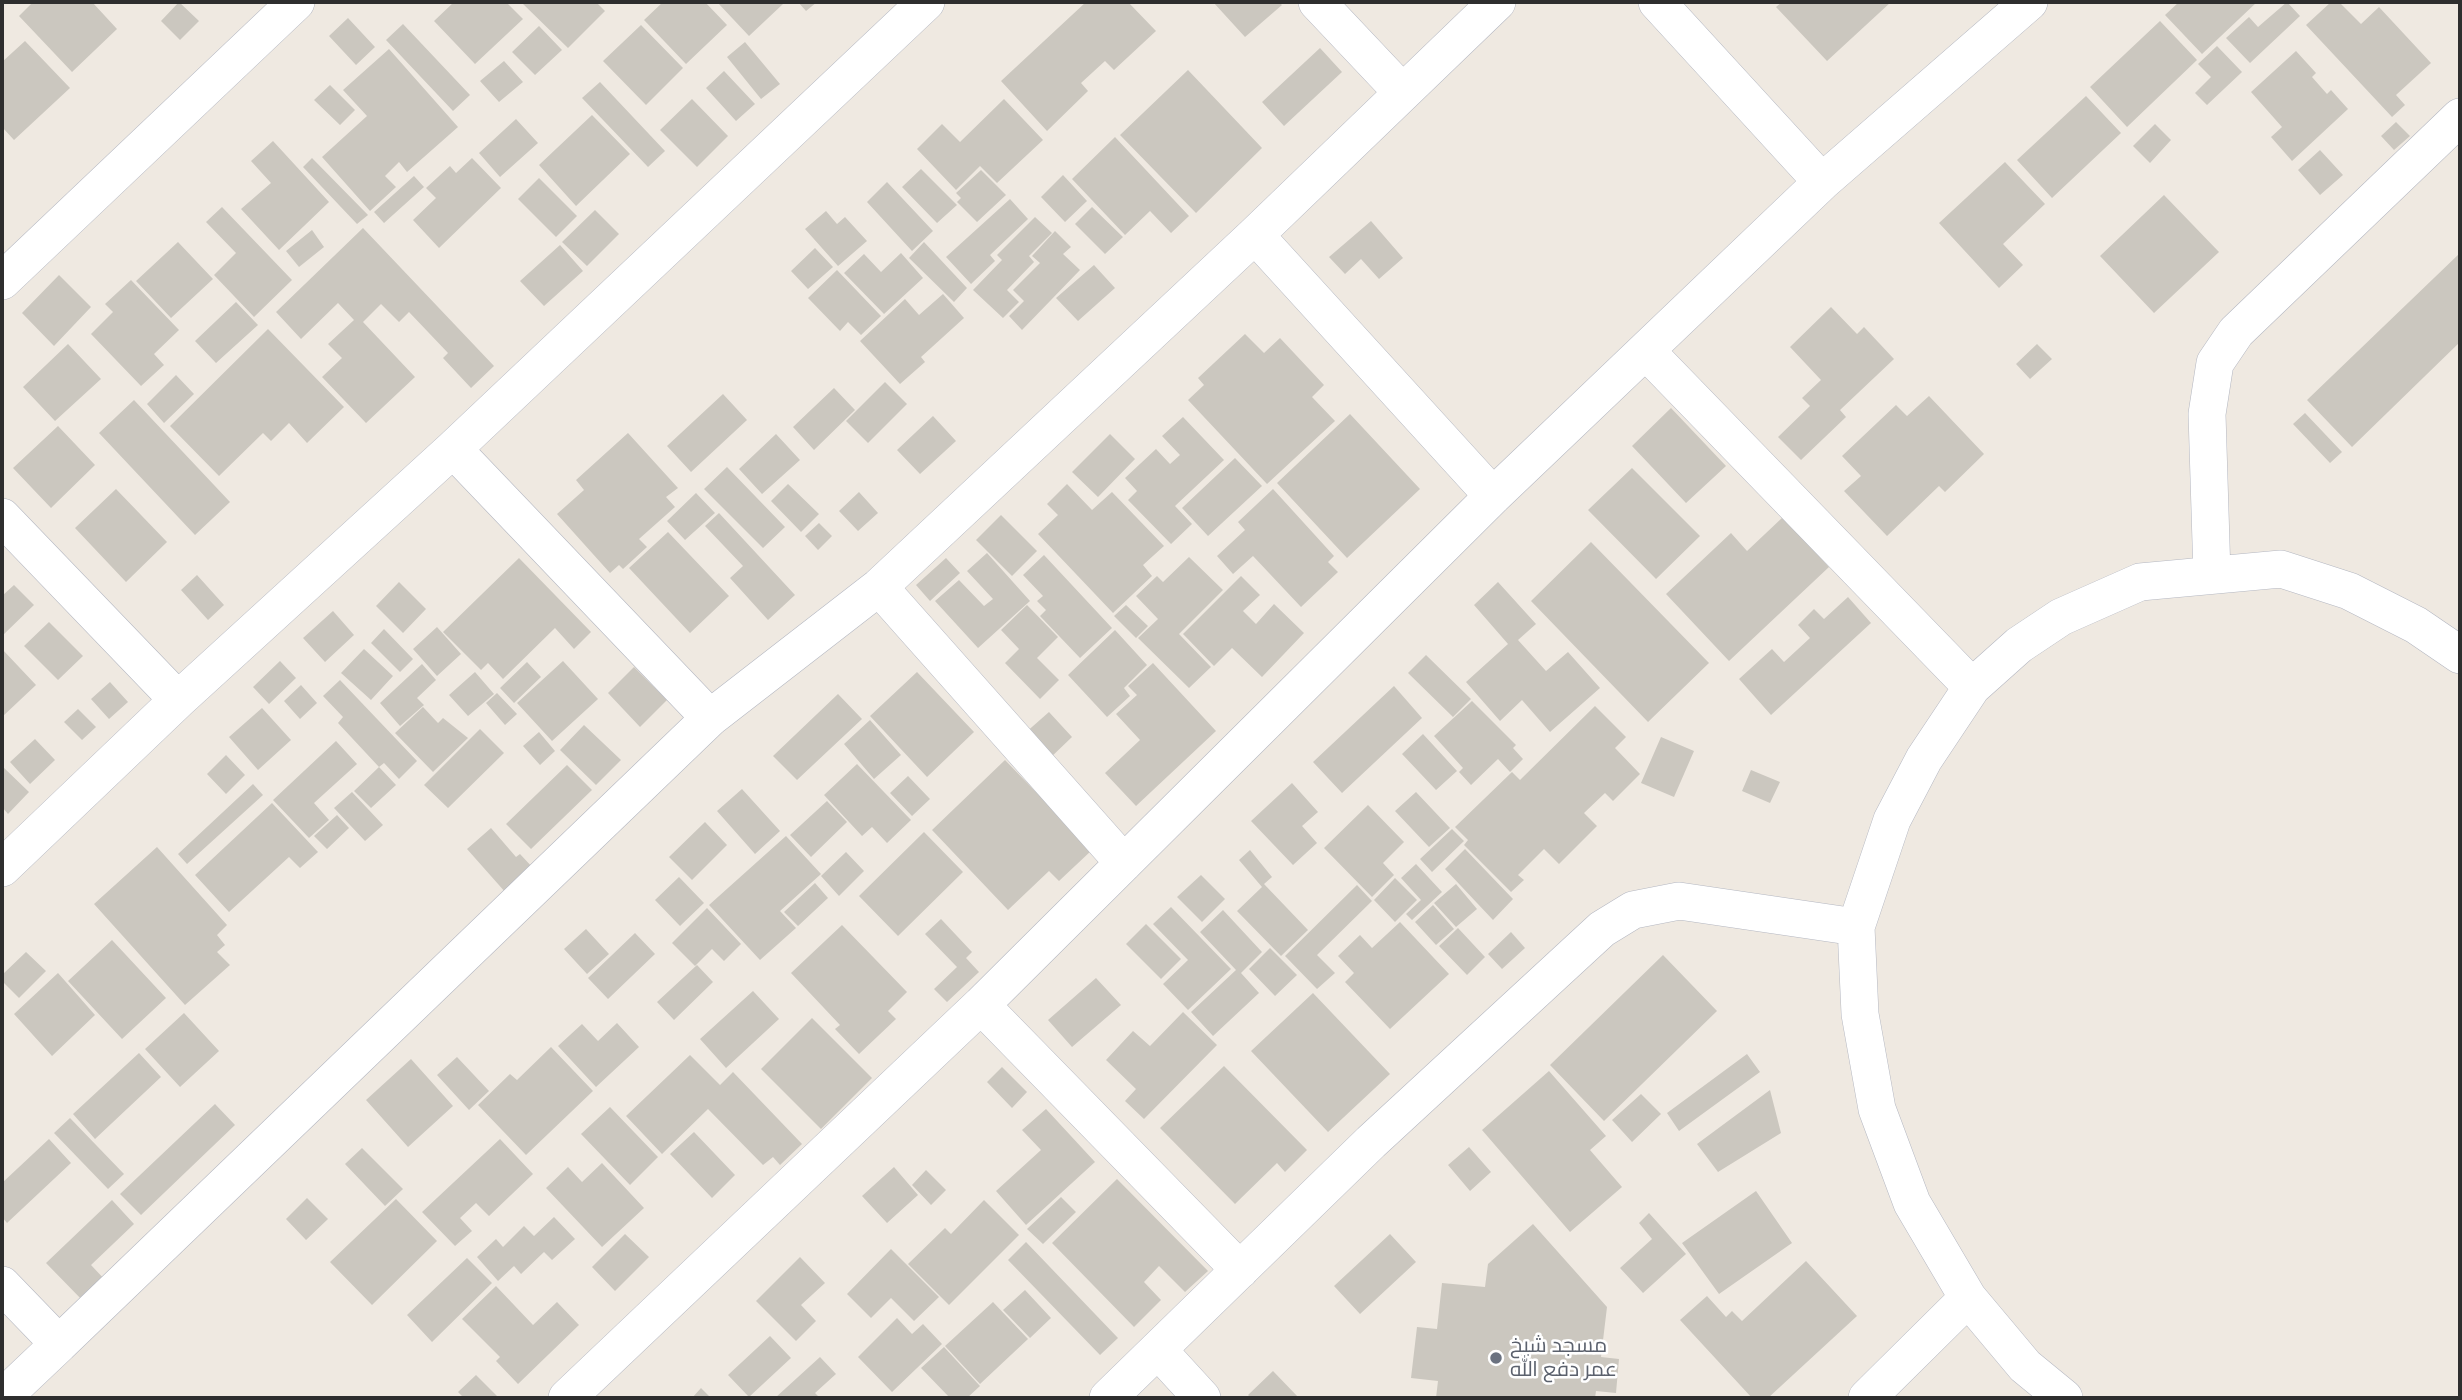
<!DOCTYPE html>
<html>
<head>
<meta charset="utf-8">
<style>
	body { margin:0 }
	#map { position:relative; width:2462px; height:1400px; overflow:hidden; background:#efe9e1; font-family:"Public Sans",sans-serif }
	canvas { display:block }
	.frame { position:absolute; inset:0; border:4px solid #2e2e2e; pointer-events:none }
</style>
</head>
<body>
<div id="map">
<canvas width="2462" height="1400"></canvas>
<div class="frame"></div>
</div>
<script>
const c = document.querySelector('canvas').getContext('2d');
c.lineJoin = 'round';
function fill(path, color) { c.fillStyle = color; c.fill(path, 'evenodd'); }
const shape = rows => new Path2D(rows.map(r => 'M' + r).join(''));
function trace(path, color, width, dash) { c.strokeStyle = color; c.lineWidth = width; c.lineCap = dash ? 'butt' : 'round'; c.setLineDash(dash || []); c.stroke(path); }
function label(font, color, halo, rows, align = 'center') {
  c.font = font + ' "Public Sans",Cairo,sans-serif'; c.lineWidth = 5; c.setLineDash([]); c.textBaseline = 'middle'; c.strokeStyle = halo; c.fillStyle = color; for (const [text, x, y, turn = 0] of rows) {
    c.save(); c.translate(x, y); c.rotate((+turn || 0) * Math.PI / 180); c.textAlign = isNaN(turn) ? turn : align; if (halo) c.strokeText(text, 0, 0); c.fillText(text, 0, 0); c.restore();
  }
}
const building = shape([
	[33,2,94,2,93,3,117,29,72,72,19,16],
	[179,2,199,21,180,40,161,21],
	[454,2,506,2,523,19,475,64,434,21],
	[521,2,596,2,605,11,568,48],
	[663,2,705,2,727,25,686,64,644,20],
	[717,2,782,2,783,4,749,36],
	[798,2,817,2,806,11],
	[1086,2,1128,2,1156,31,1114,70,1105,61,1081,83,1088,91,1047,131,1001,81],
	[1213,2,1279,2,1282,5,1245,37],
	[1782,2,1891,2,1827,61,1776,7],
	[2179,2,2257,2,2202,54,2165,15],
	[2287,2,2300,16,2250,63,2226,38,2249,17,2258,27],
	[2331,2,2339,2,2361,24,2379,7,2431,63,2396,95,2405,105,2392,117,2306,25],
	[348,18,375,47,356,65,329,36],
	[2160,21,2197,60,2127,127,2090,87],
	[403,24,470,95,453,111,386,40],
	[641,25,683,68,646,105,603,61],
	[539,26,562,50,535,75,512,52],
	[25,41,70,88,14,140,2,127,2,62],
	[745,42,780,84,761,99,727,57],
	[2217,46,2242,72,2207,105,2195,93,2211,77,2198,64],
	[1320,48,1342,72,1284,126,1262,102],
	[389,49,458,127,407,172,399,162,385,176,396,187,370,211,322,157,367,116,343,90],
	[2296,51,2316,73,2312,77,2327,94,2331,90,2348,109,2292,161,2271,137,2282,127,2251,92],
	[504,61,523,82,499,102,480,81],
	[1188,70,1262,148,1196,213,1120,135],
	[724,71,755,104,736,121,706,88],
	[600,82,665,151,648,167,582,98],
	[330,85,355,110,340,125,314,100],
	[2086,96,2121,133,2052,198,2017,160],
	[692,99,728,136,697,167,660,130],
	[1004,99,1043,140,997,183,980,166,956,190,917,149,942,124,960,142],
	[592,115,630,154,576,206,539,165],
	[516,119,538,143,500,177,479,153],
	[2396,122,2410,136,2394,150,2381,136],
	[2155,124,2171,140,2150,163,2133,146],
	[1115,137,1189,216,1171,233,1150,211,1125,235,1072,179],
	[273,141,329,202,279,250,241,209,271,183,251,161],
	[2320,150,2343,175,2320,195,2298,170],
	[312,158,368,215,357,224,303,167],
	[472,158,501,188,439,248,413,220,436,198,426,188,450,166,456,173],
	[2005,162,2045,204,2003,244,2023,265,1999,288,1939,223],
	[921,169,957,205,937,223,902,187],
	[981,170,1006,195,977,222,957,202,961,198,956,193],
	[1063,175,1087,201,1065,222,1041,197],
	[414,176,424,187,384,223,374,212],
	[539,178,577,216,556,237,518,199],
	[887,182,933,231,912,251,867,202],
	[2164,195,2219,252,2154,313,2100,256],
	[1010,199,1028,219,990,255,995,261,971,284,946,257],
	[222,207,292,280,254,317,214,275,236,253,206,222],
	[1092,207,1123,237,1105,254,1075,224],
	[595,210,619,234,587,266,562,242],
	[826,211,837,224,845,217,867,241,838,266,805,229],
	[1035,217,1052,233,1029,256,1034,262,1007,290,1019,302,1003,318,973,290,1002,260,997,255],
	[1371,221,1403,258,1379,279,1361,259,1345,274,1329,257],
	[363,228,494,366,471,388,443,358,448,353,409,312,399,322,381,304,363,322,415,377,366,423,322,377,342,358,328,344,354,320,338,303,301,339,276,312],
	[312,230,324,247,299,267,286,251],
	[1055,231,1071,247,1063,254,1080,270,1022,330,1009,316,1024,301,1013,290,1040,263,1032,256],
	[178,242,213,279,171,318,136,281],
	[924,242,967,288,954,302,909,258],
	[560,245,583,271,544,306,520,281],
	[815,248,833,267,808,289,791,271],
	[901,253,923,278,884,314,844,273,864,254,881,272],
	[2460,253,2460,342,2352,447,2307,400],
	[1094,265,1115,288,1078,321,1056,298],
	[837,270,881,316,861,335,848,322,840,331,808,298],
	[59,275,91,307,54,346,22,313],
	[131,280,179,330,154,354,164,365,141,386,91,334,113,312,105,304],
	[943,294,964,318,921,357,925,362,900,384,860,341,905,299,919,315],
	[236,302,258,325,216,363,195,341],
	[1831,307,1857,334,1864,327,1894,359,1840,410,1846,417,1801,460,1778,437,1810,406,1802,398,1821,380,1790,347],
	[268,329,344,407,307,443,289,423,271,441,263,433,219,476,170,426],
	[1245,334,1264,353,1280,338,1324,385,1312,397,1335,421,1267,484,1188,400,1204,385,1198,378],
	[68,344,101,379,55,421,23,387],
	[2037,344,2052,359,2030,379,2016,364],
	[176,375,194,394,164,423,147,404],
	[885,382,907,404,868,443,846,421],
	[834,388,855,410,814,450,793,427],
	[723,394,747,420,691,472,667,446],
	[1929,396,1984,454,1945,492,1939,486,1887,536,1844,491,1861,476,1842,456,1896,405,1907,416],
	[134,400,230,502,195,535,99,433],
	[1671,408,1726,466,1686,503,1632,446],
	[2305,413,2342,452,2330,463,2293,424],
	[1350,414,1420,489,1347,558,1277,483],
	[933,416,956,441,920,474,897,450],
	[1183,417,1224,460,1175,506,1192,524,1171,544,1128,500,1137,491,1125,478,1156,449,1170,464,1180,455,1162,436],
	[58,426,95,465,51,508,13,468],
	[628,433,678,488,666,497,675,507,639,539,647,547,623,569,619,565,610,573,557,514,584,490,576,480],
	[776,434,800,460,762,494,739,469],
	[1110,434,1135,459,1098,497,1072,472],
	[1235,458,1262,486,1208,536,1182,508],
	[727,467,785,527,763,548,704,489],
	[1632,468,1700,536,1656,579,1588,510],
	[788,484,819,514,801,532,771,501],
	[1067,484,1092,510,1112,492,1164,546,1143,565,1152,576,1113,613,1038,534,1058,515,1047,504],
	[116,489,167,542,126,582,75,528],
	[1273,489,1334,556,1328,562,1338,572,1301,607,1253,556,1233,574,1217,556,1245,530,1238,522],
	[859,492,878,513,858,531,839,511],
	[696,493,715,513,685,540,667,521],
	[719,513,795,595,768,620,730,578,743,566,705,526],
	[1001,515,1037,551,1012,576,976,540],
	[1783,517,1829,567,1729,661,1666,594,1731,533,1747,551],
	[819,523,832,536,818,550,805,536],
	[668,532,729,596,690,633,629,568],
	[1591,542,1709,663,1648,722,1531,601],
	[987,553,1030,601,978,648,935,601,959,580,984,606,993,599,967,571],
	[1044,555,1112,628,1080,658,1040,616,1046,610,1037,601,1043,596,1023,575],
	[1189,557,1223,590,1179,634,1211,667,1189,688,1138,638,1158,619,1136,596,1157,576,1163,582],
	[519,558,591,632,574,649,555,628,503,679,488,663,481,670,443,632],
	[946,558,960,573,930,601,916,585],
	[197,575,224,605,208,620,181,590],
	[1241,576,1260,595,1243,611,1256,624,1274,604,1304,633,1262,677,1232,648,1214,666,1183,634],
	[399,582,426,609,403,633,376,606],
	[1498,582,1536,624,1518,640,1546,671,1568,652,1600,688,1550,732,1522,700,1500,721,1466,682,1508,644,1474,605],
	[14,585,34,605,2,636,2,596],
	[1848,597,1871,623,1771,715,1739,679,1772,649,1784,662,1810,638,1798,625,1814,609,1824,619],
	[1027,605,1058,637,1037,658,1059,680,1040,699,1005,663,1019,649,1001,630],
	[1126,605,1148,626,1136,638,1114,616],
	[333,611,354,635,325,662,303,638],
	[49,622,83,656,58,680,24,646],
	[437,627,461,654,437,676,413,649],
	[384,629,413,659,400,672,371,643],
	[1115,630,1147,665,1124,688,1130,696,1107,717,1068,675],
	[2,649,36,685,2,717],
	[364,649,393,676,371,700,341,673],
	[1426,655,1471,699,1453,717,1408,673],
	[280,661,296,678,269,704,253,687],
	[563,661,598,699,552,741,517,703],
	[527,662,541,677,514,703,500,688],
	[1153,663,1216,731,1136,806,1105,773,1140,740,1116,714,1137,695,1128,686],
	[422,664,436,680,417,698,424,705,400,726,380,703],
	[634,667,667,700,640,727,608,693],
	[475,672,494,694,468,716,449,695],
	[917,672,974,732,927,777,870,716],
	[340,680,417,761,399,779,384,763,379,767,338,723,343,717,323,696],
	[110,682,128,702,109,719,91,699],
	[301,685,317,703,300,719,284,701],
	[1394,686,1422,718,1342,793,1313,762],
	[497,693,517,714,505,725,486,703],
	[838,694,862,719,797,780,773,756],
	[1472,701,1516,745,1513,748,1523,759,1510,772,1498,759,1471,785,1459,772,1463,768,1434,736],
	[1595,706,1626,737,1615,748,1640,774,1613,801,1605,793,1584,813,1597,826,1559,864,1544,849,1518,875,1524,880,1511,892,1464,845,1468,840,1455,827,1512,772,1520,780],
	[423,707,438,723,443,718,468,738,433,772,395,733],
	[262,708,291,740,258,770,229,737],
	[78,709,96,727,82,740,64,722],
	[1049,712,1072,737,1048,760,1024,734],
	[870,720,901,755,874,779,844,744],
	[584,725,621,760,596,785,560,750],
	[480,729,504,753,448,808,424,785],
	[539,732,555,751,540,765,523,746],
	[1423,734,1457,771,1436,790,1402,754],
	[1661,737,1694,751,1674,797,1641,783],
	[35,739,55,760,30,784,10,762],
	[336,741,357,764,314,803,329,820,309,838,273,800],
	[226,755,245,775,226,794,207,774],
	[1005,760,1092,850,1059,881,1049,871,1008,910,932,830],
	[857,764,911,820,887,843,872,827,862,836,824,795],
	[567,765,592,790,531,849,506,824],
	[2,766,29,792,8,814,2,807],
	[379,767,396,785,371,808,354,791],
	[1751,770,1780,782,1770,803,1742,791],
	[908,776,930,799,912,816,890,793],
	[1292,783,1318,812,1302,826,1317,843,1293,865,1251,821],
	[253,784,263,795,187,864,178,854],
	[742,789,780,831,755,854,717,811],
	[352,792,383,825,365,841,334,808],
	[1416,792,1450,828,1429,847,1395,811],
	[827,801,847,822,811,857,790,835],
	[272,803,318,852,300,868,289,857,229,912,195,875],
	[1368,805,1404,842,1383,863,1394,875,1372,897,1324,848],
	[337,815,349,828,327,849,314,836],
	[705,822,727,845,692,880,669,857],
	[491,828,516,857,520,854,534,869,506,893,467,849],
	[1452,829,1464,841,1432,872,1420,859],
	[924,832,963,872,898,936,859,896],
	[786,836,821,874,780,911,796,928,760,960,709,905],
	[157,847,227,925,217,935,225,945,217,952,230,965,185,1005,94,904],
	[1465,849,1513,899,1493,920,1445,869],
	[1250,850,1272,877,1264,884,1308,930,1281,956,1237,911,1262,887,1239,860],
	[846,852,864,871,839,896,821,876],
	[1416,864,1442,892,1412,920,1406,914,1421,900,1401,878],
	[1201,875,1225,899,1202,922,1177,897],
	[679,877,704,903,680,926,655,900],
	[1395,878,1417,900,1395,922,1374,900],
	[815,883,828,898,798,926,784,912],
	[1456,884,1477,909,1456,927,1434,903],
	[1357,885,1372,901,1317,955,1335,973,1317,989,1285,956],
	[1433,905,1454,929,1436,945,1415,922],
	[1171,907,1231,969,1188,1010,1163,984,1188,960,1153,924],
	[707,908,741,944,724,961,712,949,695,966,672,943],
	[1223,910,1262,952,1241,973,1259,993,1213,1036,1191,1012,1236,970,1200,932],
	[941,919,972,952,966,958,979,972,947,1002,934,989,957,967,925,934],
	[1400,922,1449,974,1390,1029,1345,982,1354,973,1338,956,1360,935,1372,948],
	[1146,924,1181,959,1161,979,1126,944],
	[842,925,907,992,888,1011,896,1019,859,1054,835,1029,840,1025,791,973],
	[1458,928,1485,957,1467,975,1439,946],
	[586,929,609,954,587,974,564,949],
	[1511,932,1525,948,1502,969,1488,954],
	[635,933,655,954,608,999,588,978],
	[112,940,166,998,122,1039,68,981],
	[1270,948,1297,975,1275,996,1249,969],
	[26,952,46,971,19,998,2,981,2,975],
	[1663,955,1717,1011,1604,1121,1550,1065],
	[697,965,713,982,674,1020,657,1002],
	[58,973,95,1015,52,1056,14,1014],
	[1096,978,1121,1005,1072,1047,1048,1020],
	[753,991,779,1019,726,1068,700,1039],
	[1313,993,1390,1074,1328,1132,1251,1051],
	[1183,1012,1217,1045,1144,1119,1125,1101,1136,1089,1106,1060,1133,1031,1150,1046],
	[184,1013,219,1051,180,1087,145,1049],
	[812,1018,872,1078,821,1129,761,1069],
	[617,1023,639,1047,596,1087,558,1046,582,1024,598,1041],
	[551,1047,593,1091,526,1155,478,1105,510,1074,517,1080],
	[139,1053,161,1077,95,1139,73,1114],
	[1747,1054,1760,1072,1679,1131,1667,1113],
	[690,1055,720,1085,733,1072,802,1144,780,1165,773,1157,763,1165,708,1109,662,1154,626,1116],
	[457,1057,489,1091,469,1110,437,1075],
	[411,1059,453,1106,408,1147,366,1100],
	[1224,1066,1307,1150,1285,1172,1277,1163,1235,1204,1160,1128],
	[1002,1067,1027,1092,1012,1108,987,1082],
	[1549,1071,1606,1136,1590,1150,1622,1187,1570,1232,1482,1130],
	[1770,1090,1781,1133,1718,1172,1697,1144],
	[1641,1094,1661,1114,1632,1142,1612,1120],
	[215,1104,235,1125,141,1215,120,1194],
	[610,1107,658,1157,630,1185,581,1134],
	[1046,1109,1095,1162,1026,1225,996,1191,1041,1150,1022,1130],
	[70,1118,124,1174,108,1189,54,1133],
	[694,1132,735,1175,712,1198,670,1154],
	[49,1139,71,1163,7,1223,2,1217,2,1183],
	[500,1139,533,1174,489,1216,476,1203,460,1218,472,1231,455,1246,422,1212],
	[1469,1147,1491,1172,1470,1191,1448,1165],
	[362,1148,403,1189,385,1206,345,1164],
	[602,1163,644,1208,602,1247,546,1188,568,1167,582,1182],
	[894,1167,918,1195,887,1223,862,1196],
	[926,1170,946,1190,931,1205,912,1185],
	[1117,1179,1208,1271,1185,1292,1159,1266,1144,1282,1161,1300,1134,1327,1052,1243],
	[1756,1191,1792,1243,1719,1294,1682,1243],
	[1061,1197,1076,1212,1043,1244,1027,1229],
	[307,1198,328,1219,306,1240,286,1219],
	[396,1199,437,1241,372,1305,330,1262],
	[112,1200,134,1224,91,1265,107,1282,85,1303,46,1263],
	[984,1200,1019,1235,949,1305,908,1264,945,1228,951,1234],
	[1649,1213,1686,1254,1643,1293,1620,1268,1652,1239,1639,1223],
	[554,1217,575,1239,552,1260,544,1252,521,1274,514,1266,498,1281,477,1257,496,1239,503,1247,524,1226,534,1236],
	[1533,1224,1607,1307,1601,1357,1619,1359,1616,1393,1596,1391,1595,1398,1436,1398,1438,1381,1411,1378,1417,1327,1437,1329,1442,1283,1485,1287,1488,1264],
	[625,1234,649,1257,615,1291,592,1267],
	[1390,1234,1416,1262,1360,1314,1334,1286],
	[1026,1242,1118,1338,1100,1355,1008,1260],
	[891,1249,939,1297,914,1321,891,1298,871,1318,847,1294],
	[800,1257,825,1283,801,1305,816,1321,796,1341,756,1301],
	[467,1258,492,1283,432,1342,407,1315],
	[1806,1261,1857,1316,1768,1398,1752,1398,1680,1320,1707,1296,1726,1317,1732,1311,1742,1321],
	[496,1286,533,1325,557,1302,579,1325,518,1384,496,1361,500,1357,462,1319],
	[1025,1290,1051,1318,1030,1338,1003,1310],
	[993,1302,1028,1339,980,1384,945,1346],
	[897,1318,912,1334,923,1324,942,1344,892,1392,858,1357],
	[770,1336,791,1358,749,1397,728,1375],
	[944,1347,980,1386,967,1398,950,1398,921,1368],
	[820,1357,836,1374,815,1393,820,1398,775,1398],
	[1273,1371,1299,1398,1251,1398,1248,1395],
	[476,1375,499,1398,464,1398,458,1392],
	[701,1388,711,1398,692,1398]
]);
const minor = shape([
	[1317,2,1402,92],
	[1657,2,1822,182],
	[1255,235,1493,496],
	[2,281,296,2],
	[1646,351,1972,687],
	[453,449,710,718],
	[2,517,178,700],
	[2212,575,2207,414,2215,363,2236,332,2460,117],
	[879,587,1124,863],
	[2,868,178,700,453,449,926,2],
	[981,1005,1240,1270],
	[2,1285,59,1344,710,718,879,587,1255,235,1497,2],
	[1968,1298,2025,1366,2064,1398],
	[1158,1350,1202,1398],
	[2,1398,59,1344],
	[567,1398,981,1005,1493,496,1822,182,2029,2],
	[1108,1398,1371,1142,1602,929,1633,910,1679,901,1856,927],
	[1867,1398,1968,1298,1912,1203,1877,1109,1860,1014,1856,927,1892,820,1924,759,1972,687,2019,645,2061,617,2140,582,2281,569,2349,591,2416,625,2460,655]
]);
const markers = [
	[1496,1358,7,"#6b7280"]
];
const worshipNames = [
	["مسجد شيخ",1510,1346],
	["عمر دفع الله",1510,1370]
];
fill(building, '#cbc7bf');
trace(minor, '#b4b7c1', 38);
trace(minor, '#fff', 37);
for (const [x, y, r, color] of markers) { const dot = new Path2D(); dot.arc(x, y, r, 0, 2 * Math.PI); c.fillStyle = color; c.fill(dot); trace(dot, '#fff', 2.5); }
label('21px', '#5b616d', '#fff', worshipNames, 'left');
</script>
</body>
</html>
